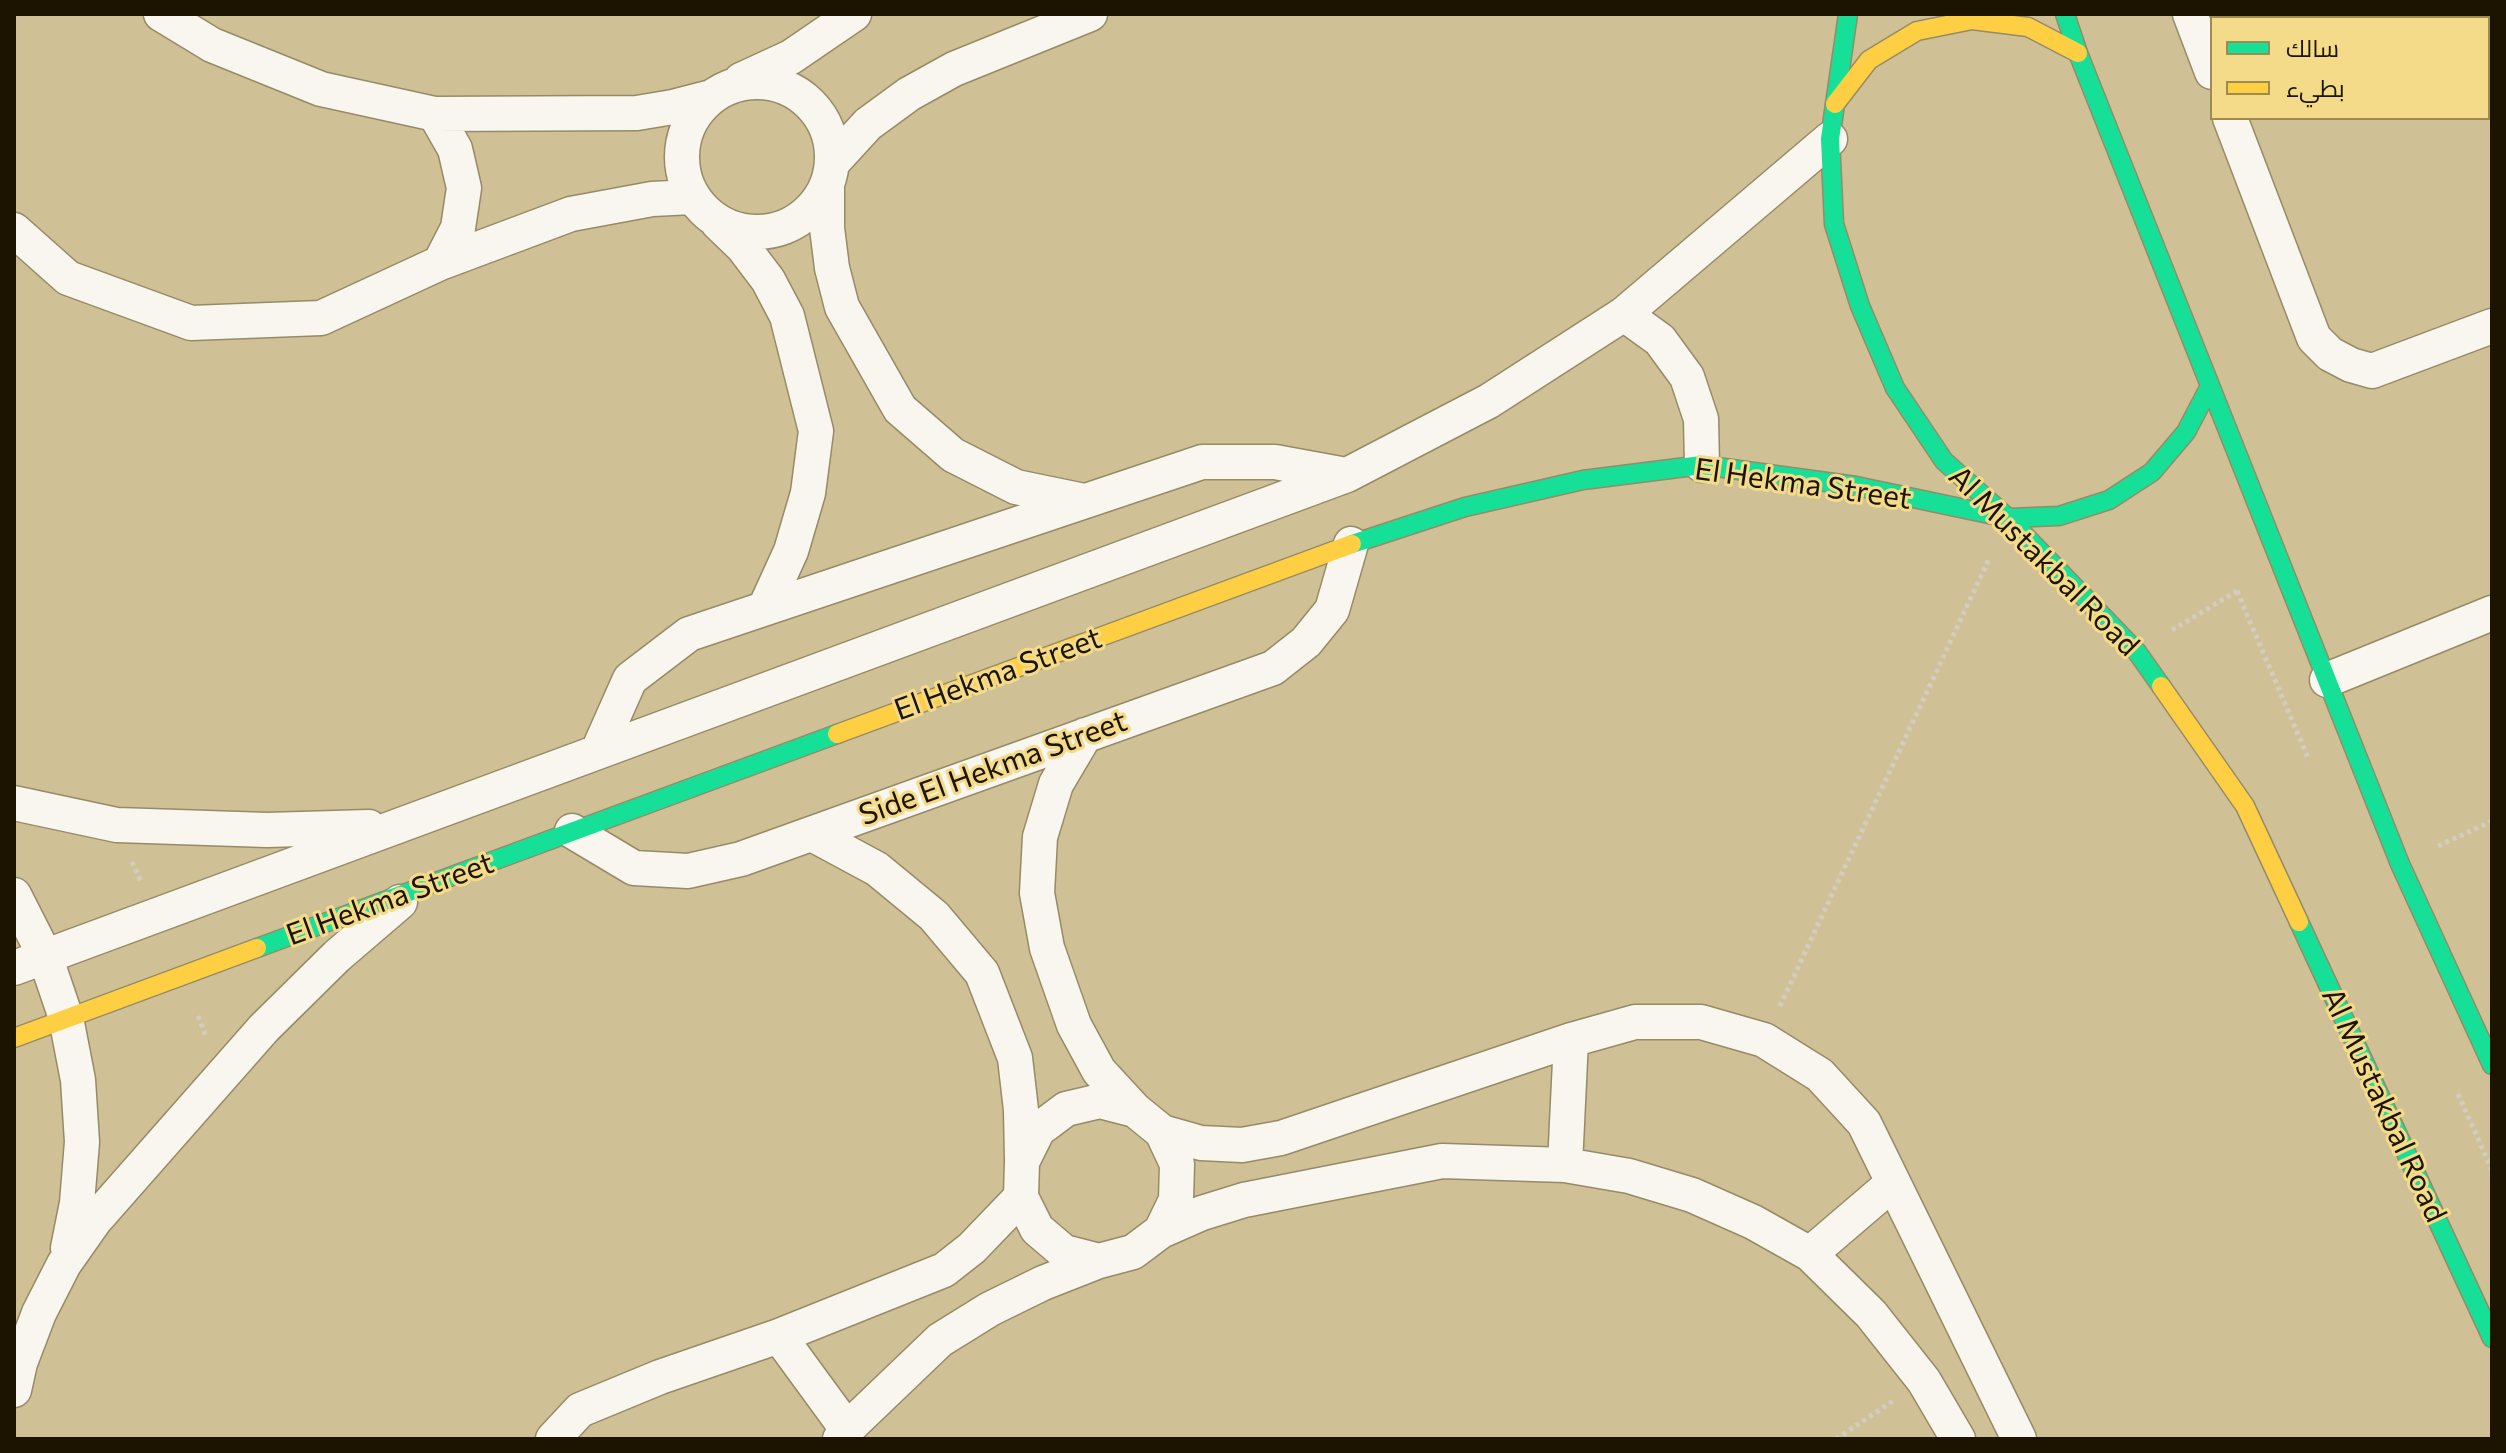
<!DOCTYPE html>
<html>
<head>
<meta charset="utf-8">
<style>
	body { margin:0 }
	#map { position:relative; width:2506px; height:1453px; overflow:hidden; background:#cfc095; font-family:Commissioner,Cairo,sans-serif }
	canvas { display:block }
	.frame { position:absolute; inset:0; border:16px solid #1c1400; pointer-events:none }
	.legend { position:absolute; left:2210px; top:16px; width:280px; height:104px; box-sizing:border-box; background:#f4db8a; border:2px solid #9e8b53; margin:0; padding:10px 14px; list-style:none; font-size:24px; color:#1c1400 }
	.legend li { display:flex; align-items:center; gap:16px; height:40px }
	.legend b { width:40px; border:2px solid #9e8b53 }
</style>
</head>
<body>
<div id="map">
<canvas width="2506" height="1453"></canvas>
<div class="frame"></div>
<ul class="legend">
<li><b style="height:10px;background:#16e098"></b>سالك</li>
<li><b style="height:10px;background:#ffcf43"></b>بطيء</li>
</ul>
</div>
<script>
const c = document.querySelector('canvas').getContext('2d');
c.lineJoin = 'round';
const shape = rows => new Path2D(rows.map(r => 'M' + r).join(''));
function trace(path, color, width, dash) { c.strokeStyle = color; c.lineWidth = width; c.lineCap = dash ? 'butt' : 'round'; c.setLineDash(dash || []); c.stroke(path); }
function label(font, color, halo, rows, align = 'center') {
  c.font = font + ' Commissioner,sans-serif'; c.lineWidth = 6; c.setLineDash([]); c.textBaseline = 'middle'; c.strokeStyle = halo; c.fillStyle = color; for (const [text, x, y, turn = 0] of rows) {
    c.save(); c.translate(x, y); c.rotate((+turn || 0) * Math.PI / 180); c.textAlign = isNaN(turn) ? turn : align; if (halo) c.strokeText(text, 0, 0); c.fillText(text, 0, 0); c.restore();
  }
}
const path = shape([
	[2237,591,2309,760],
	[2172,630,2239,590],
	[2438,846,2492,821],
	[132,862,141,882],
	[1780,1006,1989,559],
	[198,1016,206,1036],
	[2458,1094,2492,1170],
	[1836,1439,1893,1401]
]);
const lane = shape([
	[2488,19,2492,17]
]);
const street = shape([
	[161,14,212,45,321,89,435,114,637,113,673,107,708,98],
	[2190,14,2212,72],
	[741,80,791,57,854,14],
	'682 157a75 75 0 1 1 150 0a75 75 0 1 1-150 0Z',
	[435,114,455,149,464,188,458,228,440,263],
	[2230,118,2314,338,2330,354,2351,365,2372,371,2492,326],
	[834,161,868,124,909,94,954,69,1090,14],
	[827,188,827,228,832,268,842,307,900,409,953,455,1016,487,1084,501],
	[718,223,743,247,768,280,787,316,816,431,808,493,791,551,765,608],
	[14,230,68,278,191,323,321,318,440,263,571,214,652,199,693,197],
	[1624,314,1660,340,1687,377,1701,419,1702,465],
	[2327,680,2492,613],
	[1085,735,1056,784,1040,837,1037,893,1047,948,1074,1025,1099,1071,1135,1110],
	[598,751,630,679,689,634,1202,462,1275,462,1346,475],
	[14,803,117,825,267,830,369,827],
	[572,831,634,868,688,871,741,859,1273,668,1306,642,1332,610,1351,544],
	[812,834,877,869,934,916,982,973,1015,1058,1021,1110,1022,1160],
	[14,895,45,956,66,1018,78,1080,82,1142,77,1203,68,1248],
	[14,968,1347,475,1489,401,1624,314,1830,139],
	[1162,1132,1201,1143,1242,1145,1281,1138,1571,1040,1635,1022,1701,1022,1764,1040,1820,1075,1864,1123,2019,1439],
	[1565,1165,1571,1040],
	[1161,1231,1202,1213,1244,1200,1442,1161,1565,1165,1629,1176,1692,1195,1753,1222,1810,1254,1871,1314,1924,1381,1958,1439],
	[1810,1254,1893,1183],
	[779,1336,847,1429],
	[14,1390,20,1363,39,1313,64,1264,95,1220,264,1028,337,956,400,902],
	[553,1439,580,1410,660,1377,779,1336,944,1270,972,1248,1021,1197,1022,1162,1038,1130,1066,1109,1100,1101,1135,1110,1162,1132,1177,1164,1176,1200,1161,1231,1133,1252,1099,1261,1064,1252,1037,1229,1021,1197],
	[840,1439,847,1429,940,1340,990,1309,1043,1283,1099,1261]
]);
const fast = shape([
	[1848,14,1830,139,1834,224,1860,306,1895,388,1944,461,2008,518,2137,652,2161,686],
	[2065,14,2078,53,2400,864,2492,1065],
	[1352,544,1465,507,1583,480,1702,465,1856,486,2008,518,2059,516,2109,500,2152,472,2186,432,2210,386],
	[2299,922,2492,1338],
	[257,948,837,734]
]);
const slow = shape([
	[1835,104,1869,60,1917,31,1972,20,2028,27,2078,53],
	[2161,686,2245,806,2299,922],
	[837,734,1352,544],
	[14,1038,257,948]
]);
const streetNames = [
	["El Hekma Street",1803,484,8],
	["Al Mustakbal Road",2044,561,45],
	["El Hekma Street",998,674,-20],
	["Side El Hekma Street",993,768,-20],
	["El Hekma Street",390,899,-20],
	["Al Mustakbal Road",2384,1105,65]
];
trace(lane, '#968b67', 19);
trace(street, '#968b67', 37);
trace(fast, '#968b67', 21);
trace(slow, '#968b67', 21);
trace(path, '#d2cdc0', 5, [4, 4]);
trace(lane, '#f8f6ef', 16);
trace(street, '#f8f6ef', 34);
trace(fast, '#16e098', 18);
trace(slow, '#ffcf43', 18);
label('30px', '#1c1400', '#f4db8a', streetNames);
</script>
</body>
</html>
